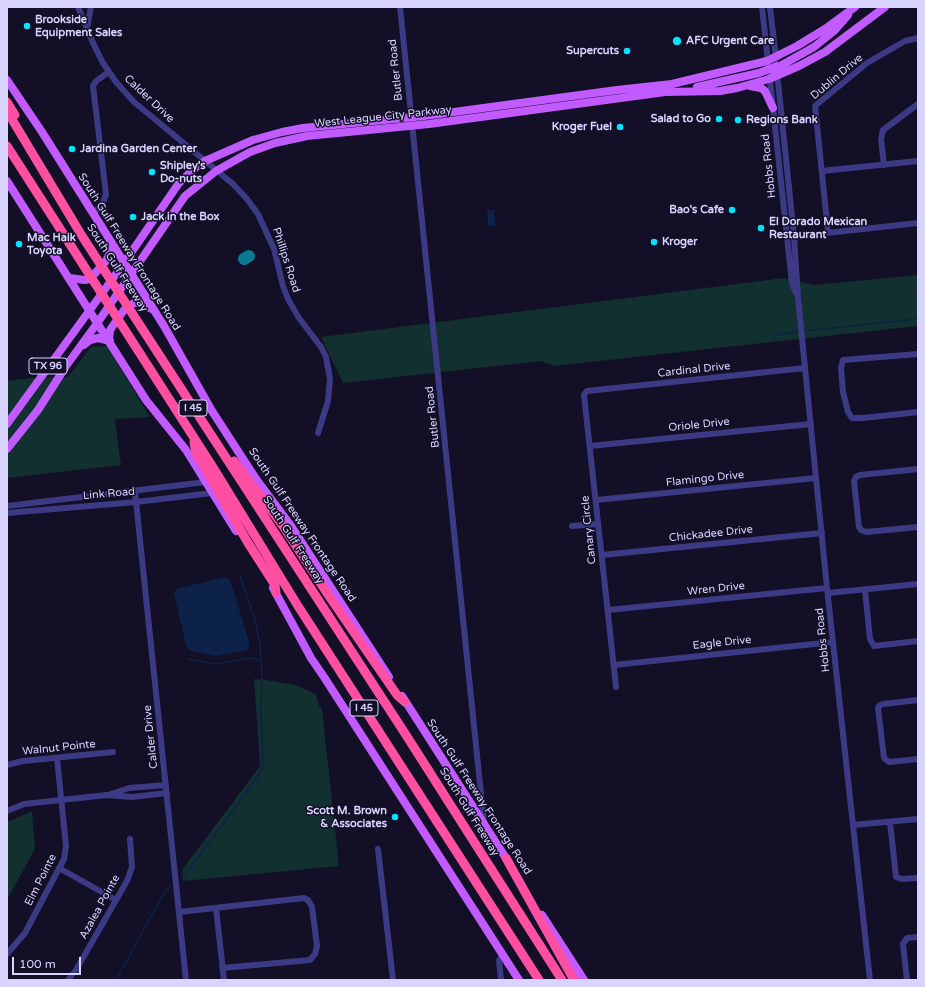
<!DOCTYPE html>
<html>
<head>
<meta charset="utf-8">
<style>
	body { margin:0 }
	#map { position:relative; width:925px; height:987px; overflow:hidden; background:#130f26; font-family:"Varela Round",sans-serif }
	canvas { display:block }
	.frame { position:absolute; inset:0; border:8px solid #d9d4ff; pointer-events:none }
	.scale { position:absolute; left:12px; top:957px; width:69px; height:18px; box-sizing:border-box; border:2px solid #d9d4ff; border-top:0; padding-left:5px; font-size:12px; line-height:14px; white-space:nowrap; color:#d9d4ff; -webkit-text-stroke:3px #130f26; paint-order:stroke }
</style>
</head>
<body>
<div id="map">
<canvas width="925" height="987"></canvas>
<div class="frame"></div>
<div class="scale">100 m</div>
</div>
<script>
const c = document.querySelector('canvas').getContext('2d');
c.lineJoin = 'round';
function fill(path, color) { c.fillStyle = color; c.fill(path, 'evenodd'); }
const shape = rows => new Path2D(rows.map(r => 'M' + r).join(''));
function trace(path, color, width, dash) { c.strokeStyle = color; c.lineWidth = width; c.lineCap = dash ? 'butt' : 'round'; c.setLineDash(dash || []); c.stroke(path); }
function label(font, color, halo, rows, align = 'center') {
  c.font = font + ' "Varela Round",sans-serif'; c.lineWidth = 3; c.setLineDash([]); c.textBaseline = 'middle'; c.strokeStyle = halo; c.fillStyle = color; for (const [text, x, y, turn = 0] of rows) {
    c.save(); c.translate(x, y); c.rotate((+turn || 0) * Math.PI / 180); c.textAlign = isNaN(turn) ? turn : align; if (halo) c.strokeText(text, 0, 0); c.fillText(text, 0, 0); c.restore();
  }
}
const green = shape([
	[918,275,918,326,554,366,541,361,343,383,321,337,784,278,814,285],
	[107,346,150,417,115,419,121,465,7,478,7,381,31,378,68,377,91,347],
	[254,679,266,680,296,685,316,694,319,706,322,709,339,866,183,881,182,870,260,766],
	[32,811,35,849,7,900,7,822]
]);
const water = shape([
	[487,210,494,210,495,211,494,215,496,226,488,226],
	[225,577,230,579,249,642,249,647,247,650,243,651,216,656,191,651,186,646,185,641,174,593,176,590,180,588]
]);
const stream = shape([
	[804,331,918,319],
	[772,336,800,331],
	[188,659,215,664,251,658,260,660],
	[182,877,190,869,263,769,261,710,262,675,260,645,254,616,240,576],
	[116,980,164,893,170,887]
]);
const taxiway = shape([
	[244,259,249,256]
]);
const minor = shape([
	[78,7,94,45,103,63,116,82,134,102,233,184,247,199,258,214,274,249,283,286,288,299,299,318,321,347,326,357,330,379,328,401,318,433],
	[400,7,484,823],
	[762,7,792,283,796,293],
	[770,7,776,59],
	[87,28,91,7],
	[777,72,794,236,798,298,827,588,870,980],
	[884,165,881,139,883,130,918,104],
	[822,171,918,161],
	[92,213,99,208,103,203,106,194,93,86,96,81,109,72],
	[828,232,815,106,867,63,905,41,918,38],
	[790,237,918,223],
	[918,354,843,360,841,368,843,392,848,412,852,418,863,418,918,412],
	[590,446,811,424],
	[918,469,860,475,856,477,854,481,859,527,861,530,866,532,918,527],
	[135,492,186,980],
	[596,500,816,478],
	[7,506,206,482],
	[7,513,136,502,212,493],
	[572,526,598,524],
	[602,555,822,533],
	[865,590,870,639,874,646,918,641],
	[828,593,918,584],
	[608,610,827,588],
	[614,665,833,642],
	[616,687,584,395,586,392,587,391,805,368],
	[918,700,883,704,880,705,878,708,884,758,889,762,918,759],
	[7,765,23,761,113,752],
	[108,795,129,788,166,785],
	[7,811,24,804,61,800,107,795,132,797,167,793],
	[890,822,896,877,902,879,918,878],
	[853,825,918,819],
	[378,849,393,980],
	[59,868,116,900],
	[216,908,224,980],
	[179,912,304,898,308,900,312,907,317,946,315,954,310,960,222,968],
	[7,954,25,933,64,859,66,846,57,758],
	[68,980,76,970,127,881,132,867,130,839],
	[501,980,499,960,503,955],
	[907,980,903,944,907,938,918,937]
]);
const major = shape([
	[773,70,814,47,834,31,848,15],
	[7,80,42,132,164,326,212,411,256,479,291,526,389,677],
	[750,86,761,88,765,91,773,108],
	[697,87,759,73,777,66],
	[7,181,146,400,186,450,236,531],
	[69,278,85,280,90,279,106,261,113,247],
	[109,340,110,330,124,310,134,303,139,303,152,309],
	[84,345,90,340,98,338,110,341],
	[7,424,124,263,179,183,195,168,205,161,253,140,282,132,303,128,424,116,617,90,672,84,767,61,797,46,825,29,855,7],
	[7,449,38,410,66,366,98,322,185,196,216,171,250,152,275,143,307,136,429,124,665,92,720,91,737,88,769,79,799,66,825,52,885,7],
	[273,588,311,658,324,677,519,980],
	[402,696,509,863],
	[542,915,584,980]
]);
const highway = shape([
	[7,102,15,115],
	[7,111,82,236,406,735,562,980],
	[7,146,214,469,298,606,539,980],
	[194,442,196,453,248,543,275,585,276,593],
	[234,461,283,526,329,596,397,695,405,702],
	[506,858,574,980]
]);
const markers = [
	[27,26,4,"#00e5ff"],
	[677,41,5,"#00e5ff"],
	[627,51,4,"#00e5ff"],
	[719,119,4,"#00e5ff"],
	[738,120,4,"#00e5ff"],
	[620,127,4,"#00e5ff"],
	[72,149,4,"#00e5ff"],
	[152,172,4,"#00e5ff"],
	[732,210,4,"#00e5ff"],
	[133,217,4,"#00e5ff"],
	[761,228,4,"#00e5ff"],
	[654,242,4,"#00e5ff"],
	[19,244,4,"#00e5ff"],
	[395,817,4,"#00e5ff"]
];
const shields = [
	[48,366,38],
	[193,408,28],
	[364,708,28]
];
const shieldNames = [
	["TX 96",48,366],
	["I 45",193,408],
	["I 45",364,708]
];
const poiNames = [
	["Brookside",35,20],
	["Equipment Sales",35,33],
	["AFC Urgent Care",686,41],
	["Supercuts",619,51,"right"],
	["Salad to Go",711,119,"right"],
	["Regions Bank",746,120],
	["Kroger Fuel",612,127,"right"],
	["Jardina Garden Center",80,149],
	["Shipley's",160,166],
	["Do-nuts",160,179],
	["Bao's Cafe",724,210,"right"],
	["Jack in the Box",141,217],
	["El Dorado Mexican",769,222],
	["Restaurant",769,235],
	["Mac Haik",27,238],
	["Toyota",27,251],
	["Kroger",662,242],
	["Scott M. Brown",387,811,"right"],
	["& Associates",387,824,"right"]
];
const streetNames = [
	["Butler Road",396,70,-96],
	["Dublin Drive",837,77,-40],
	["Calder Drive",149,99,43],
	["West League City Parkway",383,117,-6],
	["Hobbs Road",769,166,-96],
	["South Gulf Freeway Frontage Road",129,252,58],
	["Phillips Road",286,260,72],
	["South Gulf Freeway",117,268,57],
	["Cardinal Drive",694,370,-6],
	["Butler Road",433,417,-96],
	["Oriole Drive",699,425,-6],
	["Flamingo Drive",705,479,-6],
	["Link Road",109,494,-5],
	["South Gulf Freeway Frontage Road",302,525,56],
	["Canary Circle",589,530,-96],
	["Chickadee Drive",711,534,-6],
	["South Gulf Freeway",293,540,57],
	["Wren Drive",716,589,-6],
	["Hobbs Road",823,640,-96],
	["Eagle Drive",722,643,-6],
	["Calder Drive",151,737,-96],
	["Walnut Pointe",59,748,-6],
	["South Gulf Freeway Frontage Road",479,797,57],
	["South Gulf Freeway",469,812,58],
	["Elm Pointe",41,880,-63],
	["Azalea Pointe",100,907,-61]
];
fill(green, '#12302f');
fill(water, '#0c2248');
trace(stream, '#0c2248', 1.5);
trace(taxiway, '#0a7a92', 12);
trace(minor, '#3d3a85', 6);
trace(major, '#c25bff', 8);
trace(highway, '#ff4fa3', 9);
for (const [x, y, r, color] of markers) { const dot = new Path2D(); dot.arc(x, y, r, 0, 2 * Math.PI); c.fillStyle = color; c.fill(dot); trace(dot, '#130f26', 1.5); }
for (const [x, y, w] of shields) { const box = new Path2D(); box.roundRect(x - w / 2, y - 8, w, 16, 3); c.fillStyle = '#130f26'; c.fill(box); trace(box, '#d9d4ff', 1); }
label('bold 10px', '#d9d4ff', null, shieldNames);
label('bold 11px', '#d9d4ff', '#130f26', poiNames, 'left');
label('11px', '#d9d4ff', '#130f26', streetNames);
</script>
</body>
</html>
